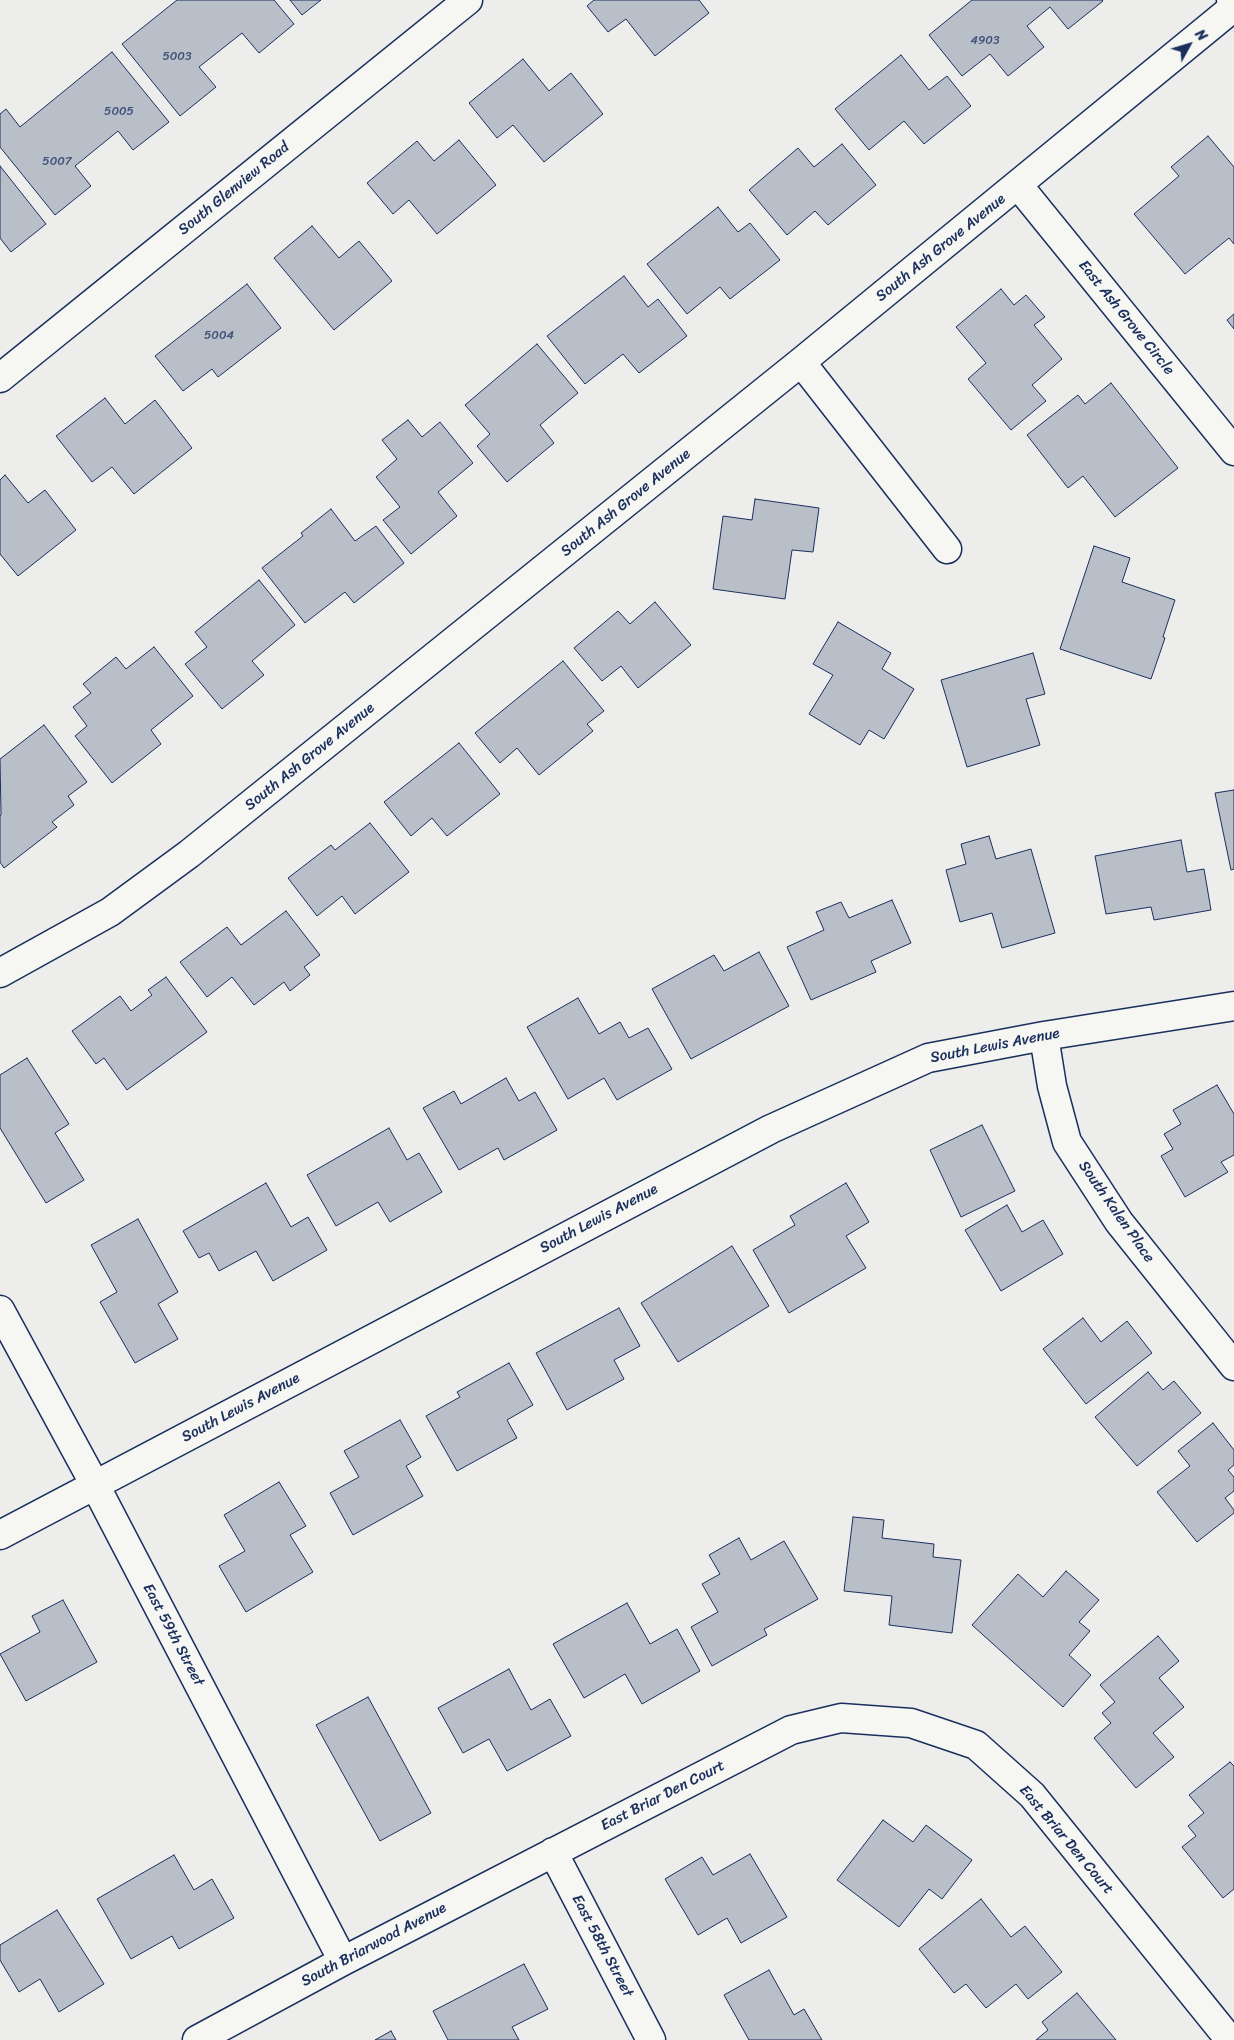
<!DOCTYPE html>
<html>
<head>
<meta charset="utf-8">
<style>
	body { margin:0 }
	#map { position:relative; width:1234px; height:2040px; overflow:hidden; background:#edeeec; font-family:Sriracha,sans-serif }
	canvas { display:block }
	.north { position:absolute; left:1164px; top:20px; width:50px; height:50px; -webkit-text-stroke:4px #f6f6f2; paint-order:stroke; rotate:51deg; font-size:14px; font-weight:700; line-height:20px; text-align:center; color:#1b2f5e }
	.north::after { content:''; display:block; margin:auto; width:18px; height:22px; background:#1b2f5e; clip-path:polygon(50% 0,100% 100%,50% 72%,0 100%) }
</style>
</head>
<body>
<div id="map">
<canvas width="1234" height="2040"></canvas>
<div class="north">N</div>
</div>
<script>
const c = document.querySelector('canvas').getContext('2d');
c.lineJoin = 'round';
function fill(path, color) { c.fillStyle = color; c.fill(path, 'evenodd'); }
const shape = rows => new Path2D(rows.map(r => 'M' + r).join(''));
function trace(path, color, width, dash) { c.strokeStyle = color; c.lineWidth = width; c.lineCap = dash ? 'butt' : 'round'; c.setLineDash(dash || []); c.stroke(path); }
function label(font, color, halo, rows, align = 'center') {
  c.font = font + ' Sriracha,sans-serif'; c.lineWidth = 4; c.setLineDash([]); c.textBaseline = 'middle'; c.strokeStyle = halo; c.fillStyle = color; for (const [text, x, y, turn = 0] of rows) {
    c.save(); c.translate(x, y); c.rotate((+turn || 0) * Math.PI / 180); c.textAlign = isNaN(turn) ? turn : align; if (halo) c.strokeText(text, 0, 0); c.fillText(text, 0, 0); c.restore();
  }
}
const building = shape([
	[177,0,274,0,294,24,259,53,242,33,199,67,216,87,180,116,122,44,177,0],
	[290,0,321,0,302,15,290,0],
	[594,0,699,0,709,13,655,56,626,19,608,32,587,6,594,0],
	[972,0,1102,0,1103,1,1068,29,1050,7,1027,26,1044,47,1008,76,990,54,962,76,929,35,972,0],
	[112,52,169,122,133,150,118,131,75,166,91,186,55,215,0,147,0,114,6,109,20,127,112,52],
	[901,55,929,90,947,76,971,106,924,144,904,121,869,150,835,109,901,55],
	[523,59,549,91,571,73,603,114,544,162,513,125,497,138,469,103,523,59],
	[1208,136,1234,167,1234,244,1229,238,1185,274,1134,214,1179,176,1171,167,1208,136],
	[459,140,496,185,437,234,409,200,393,214,367,183,417,141,434,161,459,140],
	[842,144,876,185,828,225,815,211,787,235,749,190,798,148,814,167,842,144],
	[0,166,46,224,11,252,0,238,0,166],
	[718,207,738,232,750,223,780,260,730,299,720,287,687,314,647,264,718,207],
	[312,226,339,258,359,241,392,281,334,330,274,258,312,226],
	[624,276,648,307,658,299,687,336,639,373,623,354,585,384,547,336,624,276],
	[247,284,281,328,218,377,212,369,183,391,155,356,247,284],
	[1001,289,1014,305,1026,295,1045,317,1034,325,1062,359,1032,385,1046,401,1011,430,968,379,986,363,956,327,1001,289],
	[1234,314,1234,329,1227,320,1234,314],
	[537,344,578,393,540,425,554,443,507,482,477,446,490,434,465,405,537,344],
	[1111,383,1178,468,1115,517,1083,476,1068,488,1027,435,1078,395,1085,404,1111,383],
	[105,398,125,424,155,400,192,448,134,494,112,467,92,482,56,436,105,398],
	[408,420,422,437,440,422,473,463,438,492,457,516,411,554,383,520,400,507,376,477,397,459,382,440,408,420],
	[5,475,28,503,45,490,76,530,18,576,0,554,0,480,5,475],
	[755,499,819,508,813,552,792,550,785,599,713,589,723,516,752,520,755,499],
	[331,509,355,541,376,526,404,563,354,603,345,592,305,623,262,568,303,536,301,533,331,509],
	[1094,546,1130,558,1122,582,1175,600,1163,637,1165,638,1151,679,1060,649,1094,546],
	[259,580,295,625,252,661,264,675,222,709,185,664,207,647,195,632,259,580],
	[655,602,691,645,638,688,621,666,602,681,574,648,618,611,630,624,655,602],
	[838,622,891,653,882,669,914,689,884,739,869,730,860,745,809,714,833,675,813,664,838,622],
	[154,647,193,696,151,730,161,744,112,783,75,736,87,726,73,707,91,693,83,684,116,657,126,669,154,647],
	[1033,653,1045,694,1026,699,1040,745,967,767,941,680,1033,653],
	[563,661,604,711,587,724,593,731,539,775,517,748,500,763,475,733,563,661],
	[44,725,87,782,68,796,74,805,52,822,57,827,4,868,0,862,0,816,1,815,0,759,44,725],
	[459,743,500,794,447,836,432,818,411,836,384,802,459,743],
	[1234,790,1234,869,1231,870,1215,793,1234,790],
	[370,823,409,872,355,914,342,896,317,916,288,878,331,845,335,850,370,823],
	[989,836,996,859,1031,849,1055,933,1002,948,992,913,960,922,946,870,966,864,961,844,989,836],
	[1181,840,1187,872,1204,869,1211,910,1154,920,1151,907,1106,914,1095,856,1181,840],
	[892,900,911,943,871,961,876,972,811,1000,787,947,824,930,816,912,841,902,849,918,892,900],
	[286,911,320,955,304,967,310,975,290,991,284,982,254,1005,232,977,207,997,180,962,227,927,241,945,286,911],
	[759,952,789,1006,691,1059,652,989,714,955,724,971,759,952],
	[166,977,207,1032,127,1090,104,1058,96,1064,72,1031,120,996,131,1011,152,995,148,990,166,977],
	[578,998,599,1034,620,1022,629,1038,648,1028,672,1069,617,1100,604,1078,568,1099,527,1027,578,998],
	[27,1058,69,1124,55,1133,84,1180,46,1203,0,1128,0,1075,27,1058],
	[506,1078,519,1101,535,1092,557,1130,504,1160,498,1148,459,1170,423,1108,454,1091,461,1104,506,1078],
	[1217,1085,1234,1114,1234,1155,1221,1162,1228,1172,1185,1197,1161,1156,1173,1149,1164,1134,1181,1124,1173,1110,1217,1085],
	[982,1125,1015,1191,961,1217,930,1150,982,1125],
	[389,1128,407,1160,419,1153,442,1192,390,1222,378,1202,336,1226,307,1175,389,1128],
	[266,1183,291,1227,308,1217,327,1250,273,1281,256,1251,219,1271,209,1253,199,1258,183,1231,266,1183],
	[846,1183,869,1222,846,1236,866,1268,789,1313,753,1250,795,1225,790,1216,846,1183],
	[1007,1205,1022,1232,1043,1220,1063,1254,1001,1291,965,1230,1007,1205],
	[138,1219,178,1292,158,1304,178,1339,135,1363,100,1302,117,1292,91,1245,138,1219],
	[732,1246,769,1306,678,1362,641,1303,732,1246],
	[619,1308,640,1346,614,1360,624,1379,567,1410,536,1353,619,1308],
	[1083,1318,1101,1342,1127,1321,1152,1353,1086,1404,1043,1349,1083,1318],
	[509,1363,533,1405,507,1420,517,1438,457,1471,426,1416,460,1397,457,1392,509,1363],
	[1148,1372,1163,1390,1174,1381,1201,1413,1137,1466,1095,1417,1148,1372],
	[400,1420,421,1457,406,1466,423,1496,353,1535,330,1493,359,1477,344,1451,400,1420],
	[1213,1423,1234,1450,1234,1465,1228,1470,1234,1477,1234,1491,1225,1498,1234,1510,1234,1513,1197,1542,1157,1492,1190,1466,1178,1451,1213,1423],
	[279,1482,306,1526,290,1535,313,1572,246,1612,219,1566,245,1551,224,1515,279,1482],
	[853,1517,884,1520,882,1538,934,1544,933,1557,961,1560,952,1633,889,1625,892,1596,844,1591,853,1517],
	[739,1538,751,1560,784,1541,818,1599,764,1629,767,1635,712,1666,691,1627,718,1612,702,1584,720,1574,709,1555,739,1538],
	[1066,1571,1099,1600,1079,1622,1090,1631,1069,1655,1091,1675,1063,1707,972,1625,1018,1574,1043,1597,1066,1571],
	[63,1600,97,1662,26,1701,0,1654,40,1632,32,1616,63,1600],
	[627,1603,650,1644,677,1629,700,1671,642,1704,625,1674,584,1698,553,1644,627,1603],
	[1158,1636,1179,1661,1159,1678,1184,1707,1153,1733,1174,1757,1136,1788,1094,1738,1111,1723,1102,1713,1115,1702,1100,1685,1158,1636],
	[509,1669,531,1710,550,1699,571,1736,507,1771,489,1739,463,1753,438,1708,509,1669],
	[368,1697,431,1813,380,1841,316,1725,368,1697],
	[1230,1762,1234,1766,1234,1889,1223,1898,1182,1847,1196,1836,1188,1826,1204,1813,1189,1795,1230,1762],
	[883,1820,913,1842,926,1825,972,1860,942,1899,929,1889,899,1927,837,1880,883,1820],
	[750,1854,787,1917,741,1943,727,1918,698,1935,665,1879,702,1857,713,1875,750,1854],
	[174,1855,194,1890,212,1879,234,1918,179,1949,172,1936,131,1959,97,1899,174,1855],
	[981,1899,1011,1937,1025,1926,1062,1972,1028,1999,1016,1984,986,2008,966,1984,954,1993,919,1949,981,1899],
	[57,1910,104,1984,59,2012,40,1979,19,1992,0,1960,0,1945,57,1910],
	[524,1964,548,2009,512,2027,519,2040,448,2040,433,2011,524,1964],
	[769,1970,794,2015,804,2009,822,2040,749,2040,724,1995,769,1970],
	[1077,1993,1116,2040,1036,2040,1048,2030,1042,2022,1077,1993],
	[391,2031,396,2040,375,2040,391,2031]
]);
const minor = shape([
	[1018,185,1234,451],
	[801,362,947,549],
	[0,378,468,0],
	[0,973,110,912,189,854,801,362,1234,7],
	[1044,1036,1052,1086,1067,1142,1119,1222,1234,1366],
	[0,1310,95,1485,343,1961],
	[0,1535,771,1129,928,1058,1044,1036,1234,1006],
	[553,1852,651,2040],
	[197,2040,343,1961,791,1730,841,1718,911,1723,976,1745,1032,1795,1230,2040]
]);
const major = shape([
	[1231,0,1234,4]
]);
const numberNames = [
	["4903",985,41],
	["5003",177,57],
	["5005",119,112],
	["5007",57,162],
	["5004",219,336]
];
const streetNames = [
	["South Glenview Road",234,189,-39],
	["South Ash Grove Avenue",941,248,-39],
	["East Ash Grove Circle",1126,318,51],
	["South Ash Grove Avenue",626,503,-39],
	["South Ash Grove Avenue",310,757,-39],
	["South Lewis Avenue",995,1046,-11],
	["South Kalen Place",1116,1212,55],
	["South Lewis Avenue",599,1219,-28],
	["South Lewis Avenue",241,1408,-28],
	["East 59th Street",173,1635,62],
	["East Briar Den Court",663,1796,-27],
	["East Briar Den Court",1066,1840,50],
	["South Briarwood Avenue",374,1945,-28],
	["East 58th Street",602,1946,62]
];
fill(building, '#b9bfc8');
trace(building, '#1b2f5e', 1);
trace(minor, '#1b2f5e', 31);
trace(major, '#1b2f5e', 31);
trace(minor, '#f6f6f2', 28);
trace(major, '#f6f6f2', 28);
label('12px', '#425378', null, numberNames);
label('15px', '#1b2f5e', '#f6f6f2', streetNames);
</script>
</body>
</html>
